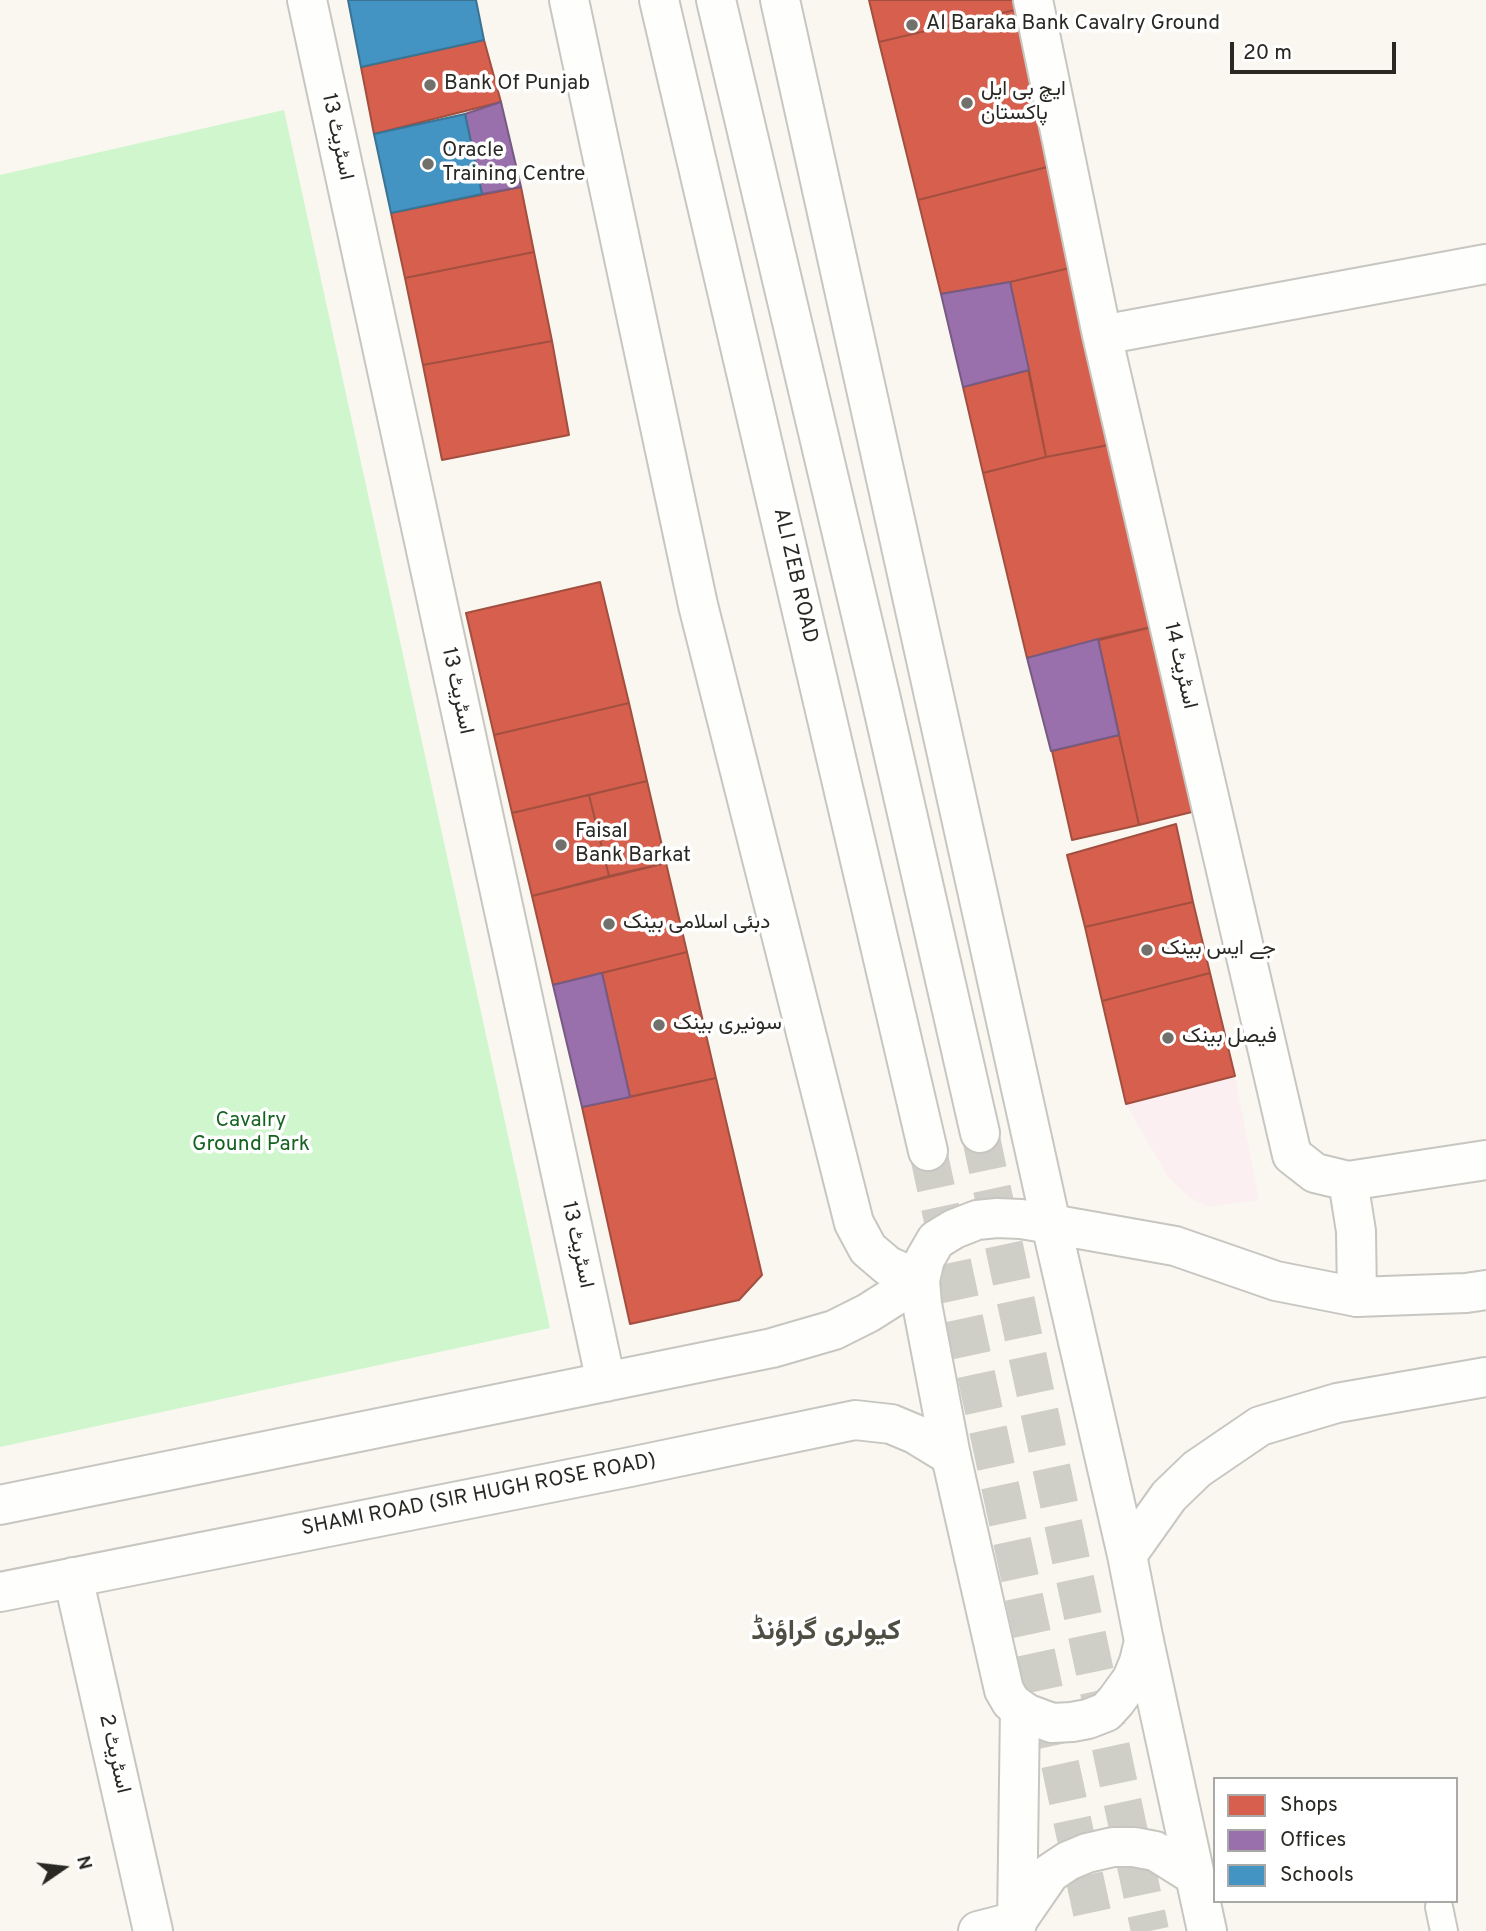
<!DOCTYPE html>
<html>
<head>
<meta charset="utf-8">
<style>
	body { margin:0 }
	#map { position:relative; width:1486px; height:1931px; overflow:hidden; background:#f9f7f0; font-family:Overpass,sans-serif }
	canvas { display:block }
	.legend { position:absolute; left:1213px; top:1777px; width:245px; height:126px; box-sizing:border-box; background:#fff; border:2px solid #a9a9a7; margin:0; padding:9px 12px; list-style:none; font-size:21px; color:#292823 }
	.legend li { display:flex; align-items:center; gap:14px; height:35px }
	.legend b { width:35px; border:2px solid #a9a9a7 }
	.north { position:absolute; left:28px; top:1833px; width:70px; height:70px; -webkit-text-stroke:5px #fff; paint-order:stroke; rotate:76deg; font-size:19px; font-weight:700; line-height:28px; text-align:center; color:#292823 }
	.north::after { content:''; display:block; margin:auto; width:24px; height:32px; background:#292823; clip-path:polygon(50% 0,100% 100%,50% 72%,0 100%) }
	.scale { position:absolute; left:1230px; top:42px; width:166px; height:32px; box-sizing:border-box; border:4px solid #292823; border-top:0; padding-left:9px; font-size:21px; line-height:24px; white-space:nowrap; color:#292823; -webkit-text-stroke:5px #fff; paint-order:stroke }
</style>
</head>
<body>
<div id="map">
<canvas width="1486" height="1931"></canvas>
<ul class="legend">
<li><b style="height:19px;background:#d6604d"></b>Shops</li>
<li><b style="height:19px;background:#9970ab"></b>Offices</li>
<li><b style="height:19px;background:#4393c3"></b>Schools</li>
</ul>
<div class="north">N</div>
<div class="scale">20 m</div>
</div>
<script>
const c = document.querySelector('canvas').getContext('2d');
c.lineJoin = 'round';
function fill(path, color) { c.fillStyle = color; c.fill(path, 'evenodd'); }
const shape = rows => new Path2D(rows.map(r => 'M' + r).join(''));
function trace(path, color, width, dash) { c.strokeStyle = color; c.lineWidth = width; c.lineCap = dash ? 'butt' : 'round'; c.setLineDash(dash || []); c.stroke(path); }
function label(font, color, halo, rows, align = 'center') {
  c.font = font + ' Overpass,Vazirmatn,sans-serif'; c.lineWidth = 7; c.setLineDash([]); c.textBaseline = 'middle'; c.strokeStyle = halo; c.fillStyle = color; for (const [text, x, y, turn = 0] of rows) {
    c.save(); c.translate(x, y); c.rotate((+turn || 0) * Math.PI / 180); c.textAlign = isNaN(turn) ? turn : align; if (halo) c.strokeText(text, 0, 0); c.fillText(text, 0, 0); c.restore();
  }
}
const commercial = shape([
	[1235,1076,1259,1200,1208,1207,1189,1197,1168,1177,1126,1104]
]);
const green = shape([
	[284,110,550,1328,0,1447,0,175]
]);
const shops = shape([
	[869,0,1017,0,1019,9,879,42,869,0],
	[1019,9,1055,165,918,200,879,42,1019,9],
	[484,40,501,102,374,134,361,67,484,40],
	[1055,165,1074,267,1010,282,941,294,918,200,1055,165],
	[521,187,534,252,405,278,391,213,521,187],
	[534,252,552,341,423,365,405,278,534,252],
	[1074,267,1114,444,1046,457,1010,282,1074,267],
	[552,341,569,435,442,460,423,365,552,341],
	[1029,370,1046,457,983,473,963,387,1029,370],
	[1114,444,1156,626,1027,658,983,473,1046,457,1114,444],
	[600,582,629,703,494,735,466,613,600,582],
	[1156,626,1196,811,1139,825,1098,639,1156,626],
	[629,703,647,781,512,813,494,735,629,703],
	[1119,735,1139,825,1072,840,1052,751,1119,735],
	[647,781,666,863,609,876,589,795,647,781],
	[589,795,609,876,532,896,512,813,589,795],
	[1176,824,1193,902,1085,927,1067,855,1176,824],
	[666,863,687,952,553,985,532,896,666,863],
	[1193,902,1210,973,1102,1001,1085,927,1193,902],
	[687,952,716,1078,630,1097,602,973,687,952],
	[1210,973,1235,1076,1126,1104,1102,1001,1210,973],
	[716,1078,762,1275,739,1300,630,1324,582,1107,716,1078]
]);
const offices = shape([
	[501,102,521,187,482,194,465,114,501,102],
	[1010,282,1029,370,963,387,941,294,1010,282],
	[1098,639,1119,735,1051,751,1027,658,1098,639],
	[602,973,630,1097,582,1107,553,985,602,973]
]);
const schools = shape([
	[348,0,476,0,484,40,361,67,348,0],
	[465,114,482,194,391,213,374,134,465,114]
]);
const secondaryTunnel = shape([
	[980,1133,1150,1931],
	[928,1151,1096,1931]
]);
const service = shape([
	[1439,1907,1444,1931]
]);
const minor = shape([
	[307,0,606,1382],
	[569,0,698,605,854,1223,868,1249,888,1266,920,1280],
	[780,0,1051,1224],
	[1033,0,1102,335,1292,1155,1315,1173,1348,1181,1356,1231,1357,1297],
	[1102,335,1486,264],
	[1348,1181,1486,1160],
	[0,1505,772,1348,834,1330,868,1313,920,1280],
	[73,1577,153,1931],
	[0,1592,630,1467,855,1420,891,1424,915,1434,951,1456],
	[1144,1641,1207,1931],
	[1017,1924,1020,1709],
	[978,1931,1017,1921,1050,1873,1068,1861,1087,1853,1113,1847,1134,1847,1155,1851,1195,1876]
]);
const secondary = shape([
	[659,0,928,1151],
	[716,0,881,699,980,1133],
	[1051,1224,1127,1555,1144,1641,1139,1662,1132,1679,1116,1701,1106,1712,1088,1719,1072,1722,1052,1723,1028,1714,1020,1709,1011,1702,1004,1690,951,1456,922,1304,920,1280,925,1259,936,1240,954,1229,977,1220,997,1218,1021,1219,1051,1224,1175,1246,1276,1281,1357,1297,1466,1293,1486,1290],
	[1127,1555,1169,1496,1197,1469,1260,1426,1337,1403,1486,1377]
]);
const markers = [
	[912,25,7,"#72706b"],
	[430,85,7,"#72706b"],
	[967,103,7,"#72706b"],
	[428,164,7,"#72706b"],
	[561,845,7,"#72706b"],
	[609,924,7,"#72706b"],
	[1147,950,7,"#72706b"],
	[659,1025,7,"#72706b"],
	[1168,1038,7,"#72706b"]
];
const poiNames = [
	["Al Baraka Bank Cavalry Ground",926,25],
	["Bank Of Punjab",444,85],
	["ایچ بی ایل",981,91],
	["پاکستان",981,115],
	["Oracle",442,152],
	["Training Centre",442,176],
	["Faisal",575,833],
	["Bank Barkat",575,857],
	["دبئی اسلامی بینک",623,924],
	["جے ایس بینک",1161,950],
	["سونیری بینک",673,1025],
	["فیصل بینک",1182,1038]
];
const streetNames = [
	["اسٹریٹ 13",336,137,78],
	["ALI ZEB ROAD",794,576,77],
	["اسٹریٹ 14",1179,666,77],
	["اسٹریٹ 13",456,691,78],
	["اسٹریٹ 13",576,1245,78],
	["SHAMI ROAD (SIR HUGH ROSE ROAD)",479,1496,-11],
	["اسٹریٹ 2",113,1754,77]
];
const parkNames = [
	["Cavalry",251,1122],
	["Ground Park",251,1146]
];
const districtNames = [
	["کیولری گراؤنڈ",826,1633]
];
fill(commercial, '#fbeff2');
fill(green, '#cff6cc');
fill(shops, '#d6604d');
trace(shops, '#a24f40', 2);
fill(offices, '#9970ab');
trace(offices, '#775a82', 2);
fill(schools, '#4393c3');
trace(schools, '#3b7393', 2);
trace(secondaryTunnel, '#cfcec7', 38, [38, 19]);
trace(service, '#c7c6c0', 30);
trace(minor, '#c7c6c0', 42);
trace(secondary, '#c7c6c0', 42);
trace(service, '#fefefd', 26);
trace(minor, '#fefefd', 38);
trace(secondary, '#fefefd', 38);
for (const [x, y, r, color] of markers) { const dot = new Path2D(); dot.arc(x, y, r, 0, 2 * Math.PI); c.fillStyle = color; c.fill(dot); trace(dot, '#fff', 2.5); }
label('21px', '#292823', '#fff', poiNames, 'left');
label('21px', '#292823', '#fff', streetNames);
label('21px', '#146320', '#fff', parkNames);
label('bold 28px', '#504d42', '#fff', districtNames);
</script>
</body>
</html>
